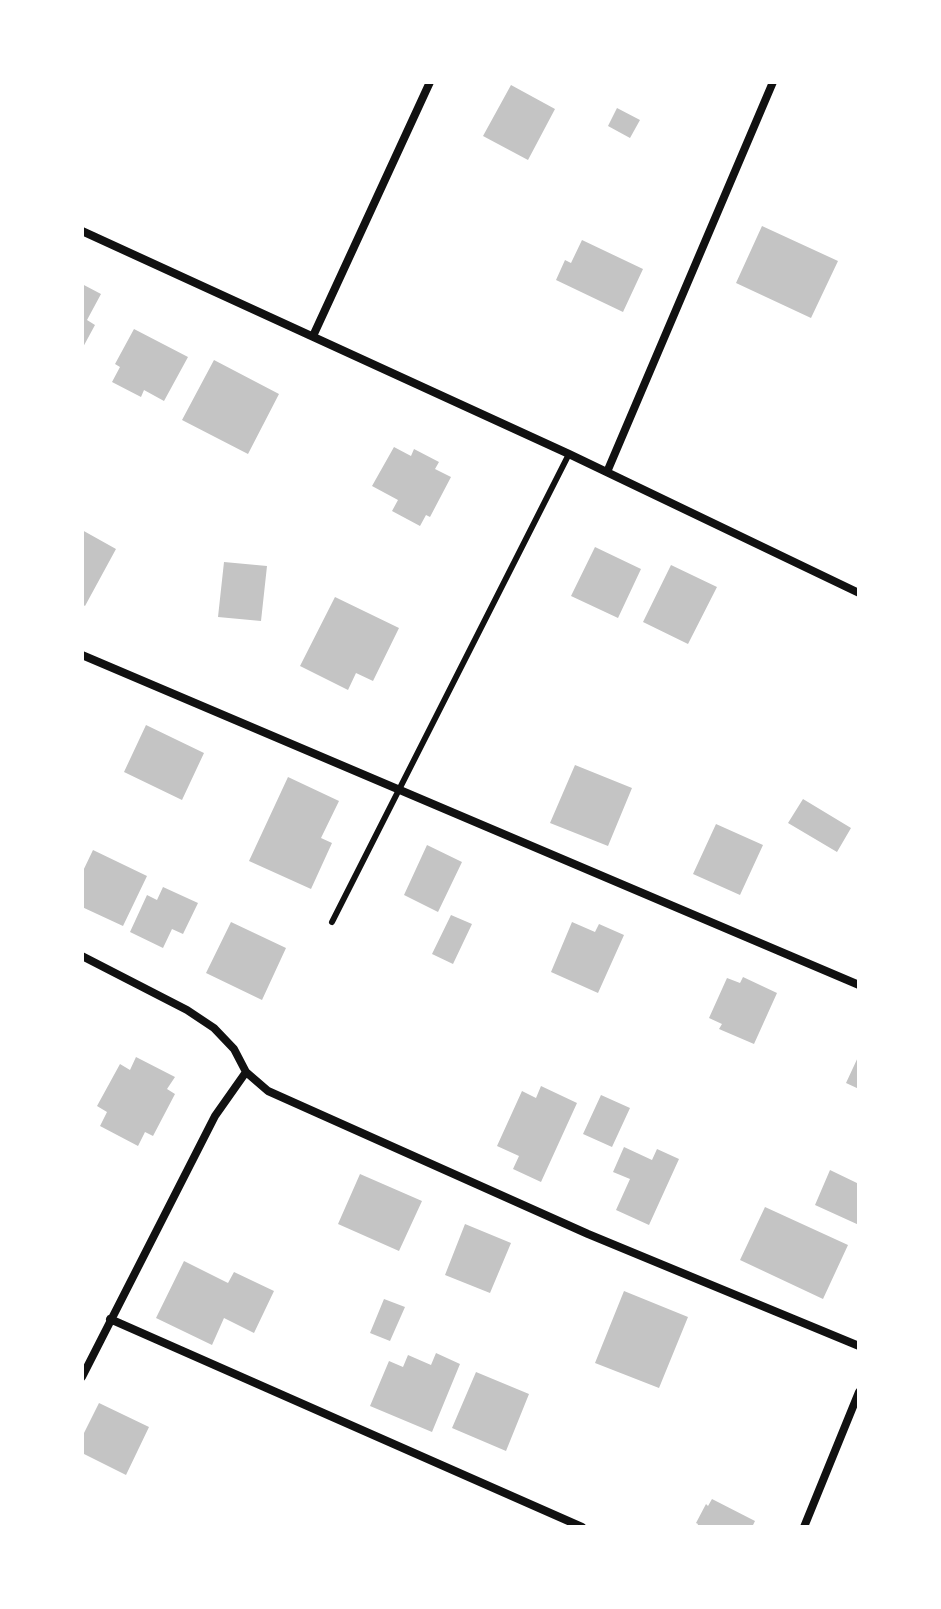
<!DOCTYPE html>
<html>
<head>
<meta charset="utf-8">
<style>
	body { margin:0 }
	#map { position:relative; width:941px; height:1609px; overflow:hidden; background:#fff; font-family:Arial,sans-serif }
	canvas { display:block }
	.frame { position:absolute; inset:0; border:84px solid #fff; pointer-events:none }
</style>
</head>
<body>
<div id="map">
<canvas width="941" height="1609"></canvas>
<div class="frame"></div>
</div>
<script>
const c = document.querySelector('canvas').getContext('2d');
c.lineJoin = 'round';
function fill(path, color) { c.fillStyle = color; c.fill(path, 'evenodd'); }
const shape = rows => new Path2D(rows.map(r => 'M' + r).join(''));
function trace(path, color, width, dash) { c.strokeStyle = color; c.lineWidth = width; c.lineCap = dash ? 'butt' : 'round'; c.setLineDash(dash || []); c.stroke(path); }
const building = shape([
	[511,85,555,109,528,160,483,136],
	[617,108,640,120,630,138,608,126],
	[762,226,838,261,811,318,736,283],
	[582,240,643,269,623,312,556,280,565,260,571,263],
	[82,284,101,294,87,320,95,325,82,349],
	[134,329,188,357,164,401,144,390,141,397,112,382,120,367,115,364],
	[214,360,279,394,248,454,182,420],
	[394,447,411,456,414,449,439,462,435,469,451,477,430,517,426,515,420,526,392,511,398,500,372,486],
	[82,530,116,549,85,606,82,604],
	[595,547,641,569,618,618,571,596],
	[224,562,267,566,261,621,218,617],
	[671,565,717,587,688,644,643,622],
	[335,597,399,628,373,681,356,673,348,690,300,666],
	[146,725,204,753,182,800,124,772],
	[575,765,632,788,608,846,550,823],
	[288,777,339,801,321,838,332,843,311,889,249,861],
	[803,799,851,828,837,852,788,823],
	[716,824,763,845,740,895,693,874],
	[427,845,462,862,438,912,404,895],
	[93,850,147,876,123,926,82,907,82,873],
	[163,887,198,903,183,934,172,929,163,948,130,932,147,895,157,900],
	[451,915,472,924,453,964,432,954],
	[231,922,286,948,262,1000,206,973],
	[572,922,595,932,599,924,624,935,598,993,551,972],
	[743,977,777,993,754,1044,719,1029,722,1024,709,1018,727,978,740,983],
	[859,1055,859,1089,846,1083],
	[136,1057,175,1077,167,1089,175,1094,153,1136,145,1132,138,1146,100,1126,107,1112,97,1106,120,1064,130,1070],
	[541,1086,577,1103,541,1182,513,1169,519,1156,497,1146,522,1091,536,1098],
	[601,1095,630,1108,612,1147,583,1134],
	[624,1147,652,1160,657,1149,679,1159,649,1225,616,1210,630,1179,613,1172],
	[830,1170,859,1184,859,1225,815,1205],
	[360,1174,422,1201,399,1251,338,1224],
	[765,1207,848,1245,823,1299,740,1260],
	[465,1224,511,1243,490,1293,445,1275],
	[184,1261,228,1283,234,1272,274,1291,254,1333,224,1318,212,1345,156,1318],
	[624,1291,688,1317,659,1388,595,1363],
	[384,1299,405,1307,390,1341,370,1333],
	[436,1353,460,1364,432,1432,370,1406,389,1361,403,1367,408,1355,431,1365],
	[476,1372,529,1394,506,1451,452,1428],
	[99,1403,149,1427,126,1475,82,1453,82,1437],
	[712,1499,755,1521,752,1527,697,1527,698,1524,696,1523,706,1504,708,1506]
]);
const service = shape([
	[332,922,569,454]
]);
const minor = shape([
	[82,231,569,454,859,593],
	[313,336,430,82],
	[607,472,773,82],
	[82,655,859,985],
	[82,956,187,1010,214,1028,234,1049,246,1072,268,1091,588,1234,859,1346],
	[110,1319,582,1527],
	[82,1377,215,1116,246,1072],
	[804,1527,859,1392]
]);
fill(building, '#c4c4c4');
trace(service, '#111', 6);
trace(minor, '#111', 8);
</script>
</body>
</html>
